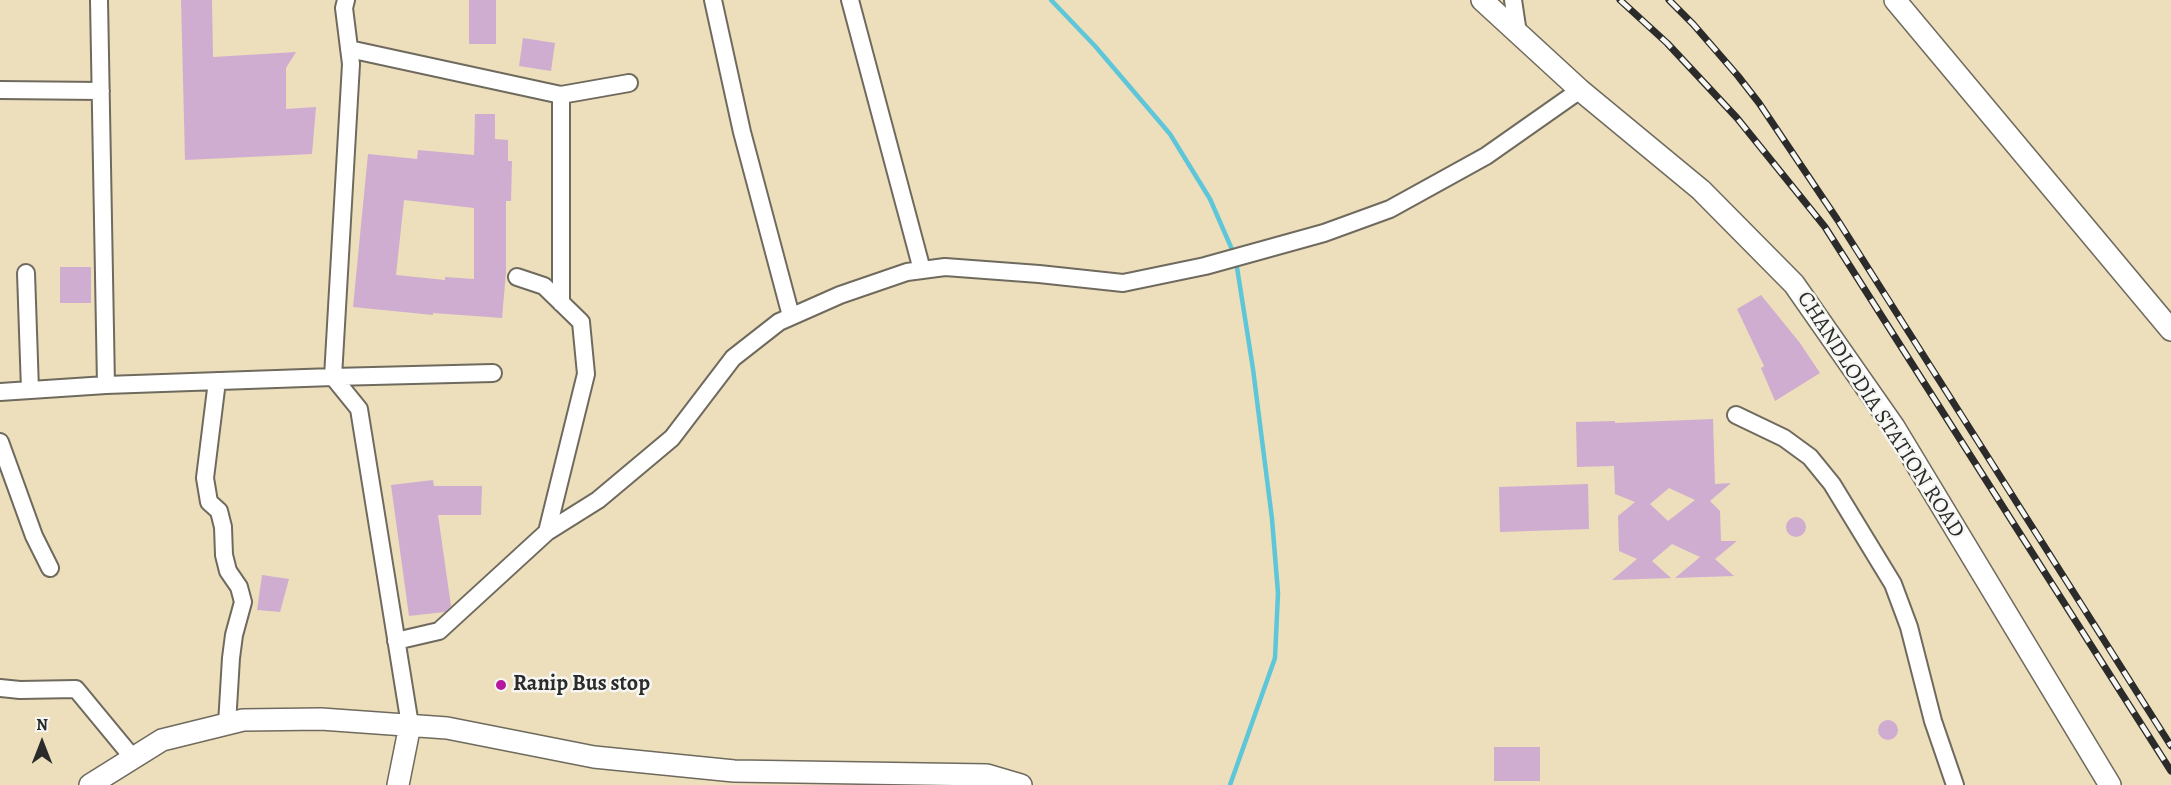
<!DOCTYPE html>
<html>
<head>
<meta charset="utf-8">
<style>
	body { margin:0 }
	#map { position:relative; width:2171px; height:785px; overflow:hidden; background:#eddebc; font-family:Alegreya,serif }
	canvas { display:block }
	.north { position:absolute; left:12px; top:713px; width:60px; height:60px; -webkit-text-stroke:4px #f6f6f2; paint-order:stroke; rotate:0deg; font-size:16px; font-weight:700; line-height:24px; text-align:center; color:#2b2b2b }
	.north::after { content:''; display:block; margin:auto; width:21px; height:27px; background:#2b2b2b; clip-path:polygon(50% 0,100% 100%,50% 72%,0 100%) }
</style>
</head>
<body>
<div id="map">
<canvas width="2171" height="785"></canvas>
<div class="north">N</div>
</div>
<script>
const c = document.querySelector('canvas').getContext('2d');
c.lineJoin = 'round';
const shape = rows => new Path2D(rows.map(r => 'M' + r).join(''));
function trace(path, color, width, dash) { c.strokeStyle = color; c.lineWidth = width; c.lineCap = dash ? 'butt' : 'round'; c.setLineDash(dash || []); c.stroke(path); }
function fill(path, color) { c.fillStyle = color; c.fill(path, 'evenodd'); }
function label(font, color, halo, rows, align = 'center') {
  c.font = font + ' Alegreya,serif'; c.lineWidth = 5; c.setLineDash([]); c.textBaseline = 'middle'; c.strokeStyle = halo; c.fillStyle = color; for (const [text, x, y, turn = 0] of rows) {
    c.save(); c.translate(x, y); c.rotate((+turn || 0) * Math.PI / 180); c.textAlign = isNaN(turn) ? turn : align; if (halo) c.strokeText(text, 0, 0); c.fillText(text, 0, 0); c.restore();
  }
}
const stream = shape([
	[1051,0,1095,46,1170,134,1210,199,1234,254],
	[1230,785,1275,658,1278,593,1272,519,1253,369,1236,261]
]);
const building = shape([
	[181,0,212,0,213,57,296,52,286,68,286,109,316,107,312,154,185,160],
	[469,0,496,0,496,44,469,44],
	[523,38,555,43,551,71,519,66],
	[475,114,495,114,495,139,508,140,508,161,512,161,511,201,506,201,506,272,502,318,433,313,433,315,353,307,368,154,417,159,418,150,474,155],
	[404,200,474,208,474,279,445,277,445,280,396,275],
	[60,267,91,267,91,303,60,303],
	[1761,295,1800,343,1820,373,1775,401,1761,368,1764,366,1737,309],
	[1713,419,1715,484,1731,483,1710,501,1720,511,1721,541,1737,541,1715,559,1734,576,1675,578,1700,557,1672,544,1652,561,1671,578,1612,580,1637,559,1619,551,1618,516,1635,502,1615,494,1614,466,1577,467,1576,422,1615,421,1615,423],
	[1669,488,1695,500,1668,521,1650,504],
	[433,480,434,486,482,486,481,515,438,515,451,606,445,612,409,616,391,485],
	[1588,484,1589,529,1500,532,1499,487],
	'1786 527a10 10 0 1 1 20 0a10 10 0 1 1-20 0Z',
	[262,575,289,579,280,612,257,610],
	'1878 730a10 10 0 1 1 20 0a10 10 0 1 1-20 0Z',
	[1494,747,1540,747,1540,781,1494,781]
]);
const minor = shape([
	[99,0,106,385],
	[346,0,344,8,351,64,333,377,493,373],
	[713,0,742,132,791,316],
	[850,0,922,270],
	[1513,0,1518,33],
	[349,49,561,95,561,303],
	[0,90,101,91],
	[561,95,629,83],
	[26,273,30,390],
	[517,277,544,286,581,322,586,374,547,532],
	[217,381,205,478,209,502,219,511,223,527,224,555,228,571,239,587,243,602,234,635,231,658,227,724],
	[0,392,106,385,333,377,359,409,410,725],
	[1736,415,1784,438,1810,457,1832,484,1893,584,1909,627,1933,721,1955,785],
	[0,442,34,536,50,568],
	[396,641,439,631,547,532,598,500,672,438,733,358,779,322,840,295,907,272,945,267,1039,274,1123,283,1205,266,1324,233,1390,209,1486,156,1580,90],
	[0,688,20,690,76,689,133,758]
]);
const tertiary = shape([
	[1482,0,1580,90,1701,190,1794,284,1894,427,2110,785],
	[1895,0,2171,330],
	[90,785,162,740,243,720,321,719,447,728,594,757,734,771,987,775,1021,785],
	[398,785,410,725]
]);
const rail = shape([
	[1620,0,1667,43,1737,118,1825,227,2171,771],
	[1669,0,1693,24,1738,76,1759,103,1837,219,2171,746]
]);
const markers = [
	[501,685,6,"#b5179e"]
];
const streetNames = [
	["CHANDLODIA STATION ROAD",1880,415,57]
];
const poiNames = [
	["Ranip Bus stop",513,685]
];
trace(stream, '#5dc6d9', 4.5);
fill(building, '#cfadd1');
trace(minor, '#6f6a5e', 20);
trace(tertiary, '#6f6a5e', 24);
trace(minor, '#fff', 16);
trace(tertiary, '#fff', 21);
trace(rail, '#2b2b2b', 7);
trace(rail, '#f6f6f2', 4.5, [14]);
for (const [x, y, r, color] of markers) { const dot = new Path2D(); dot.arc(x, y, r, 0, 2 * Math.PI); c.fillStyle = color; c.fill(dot); trace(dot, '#f6f6f2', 2); }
label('22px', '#2b2b2b', '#f6f6f2', streetNames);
label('bold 22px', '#2b2b2b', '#f6f6f2', poiNames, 'left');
</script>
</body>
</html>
